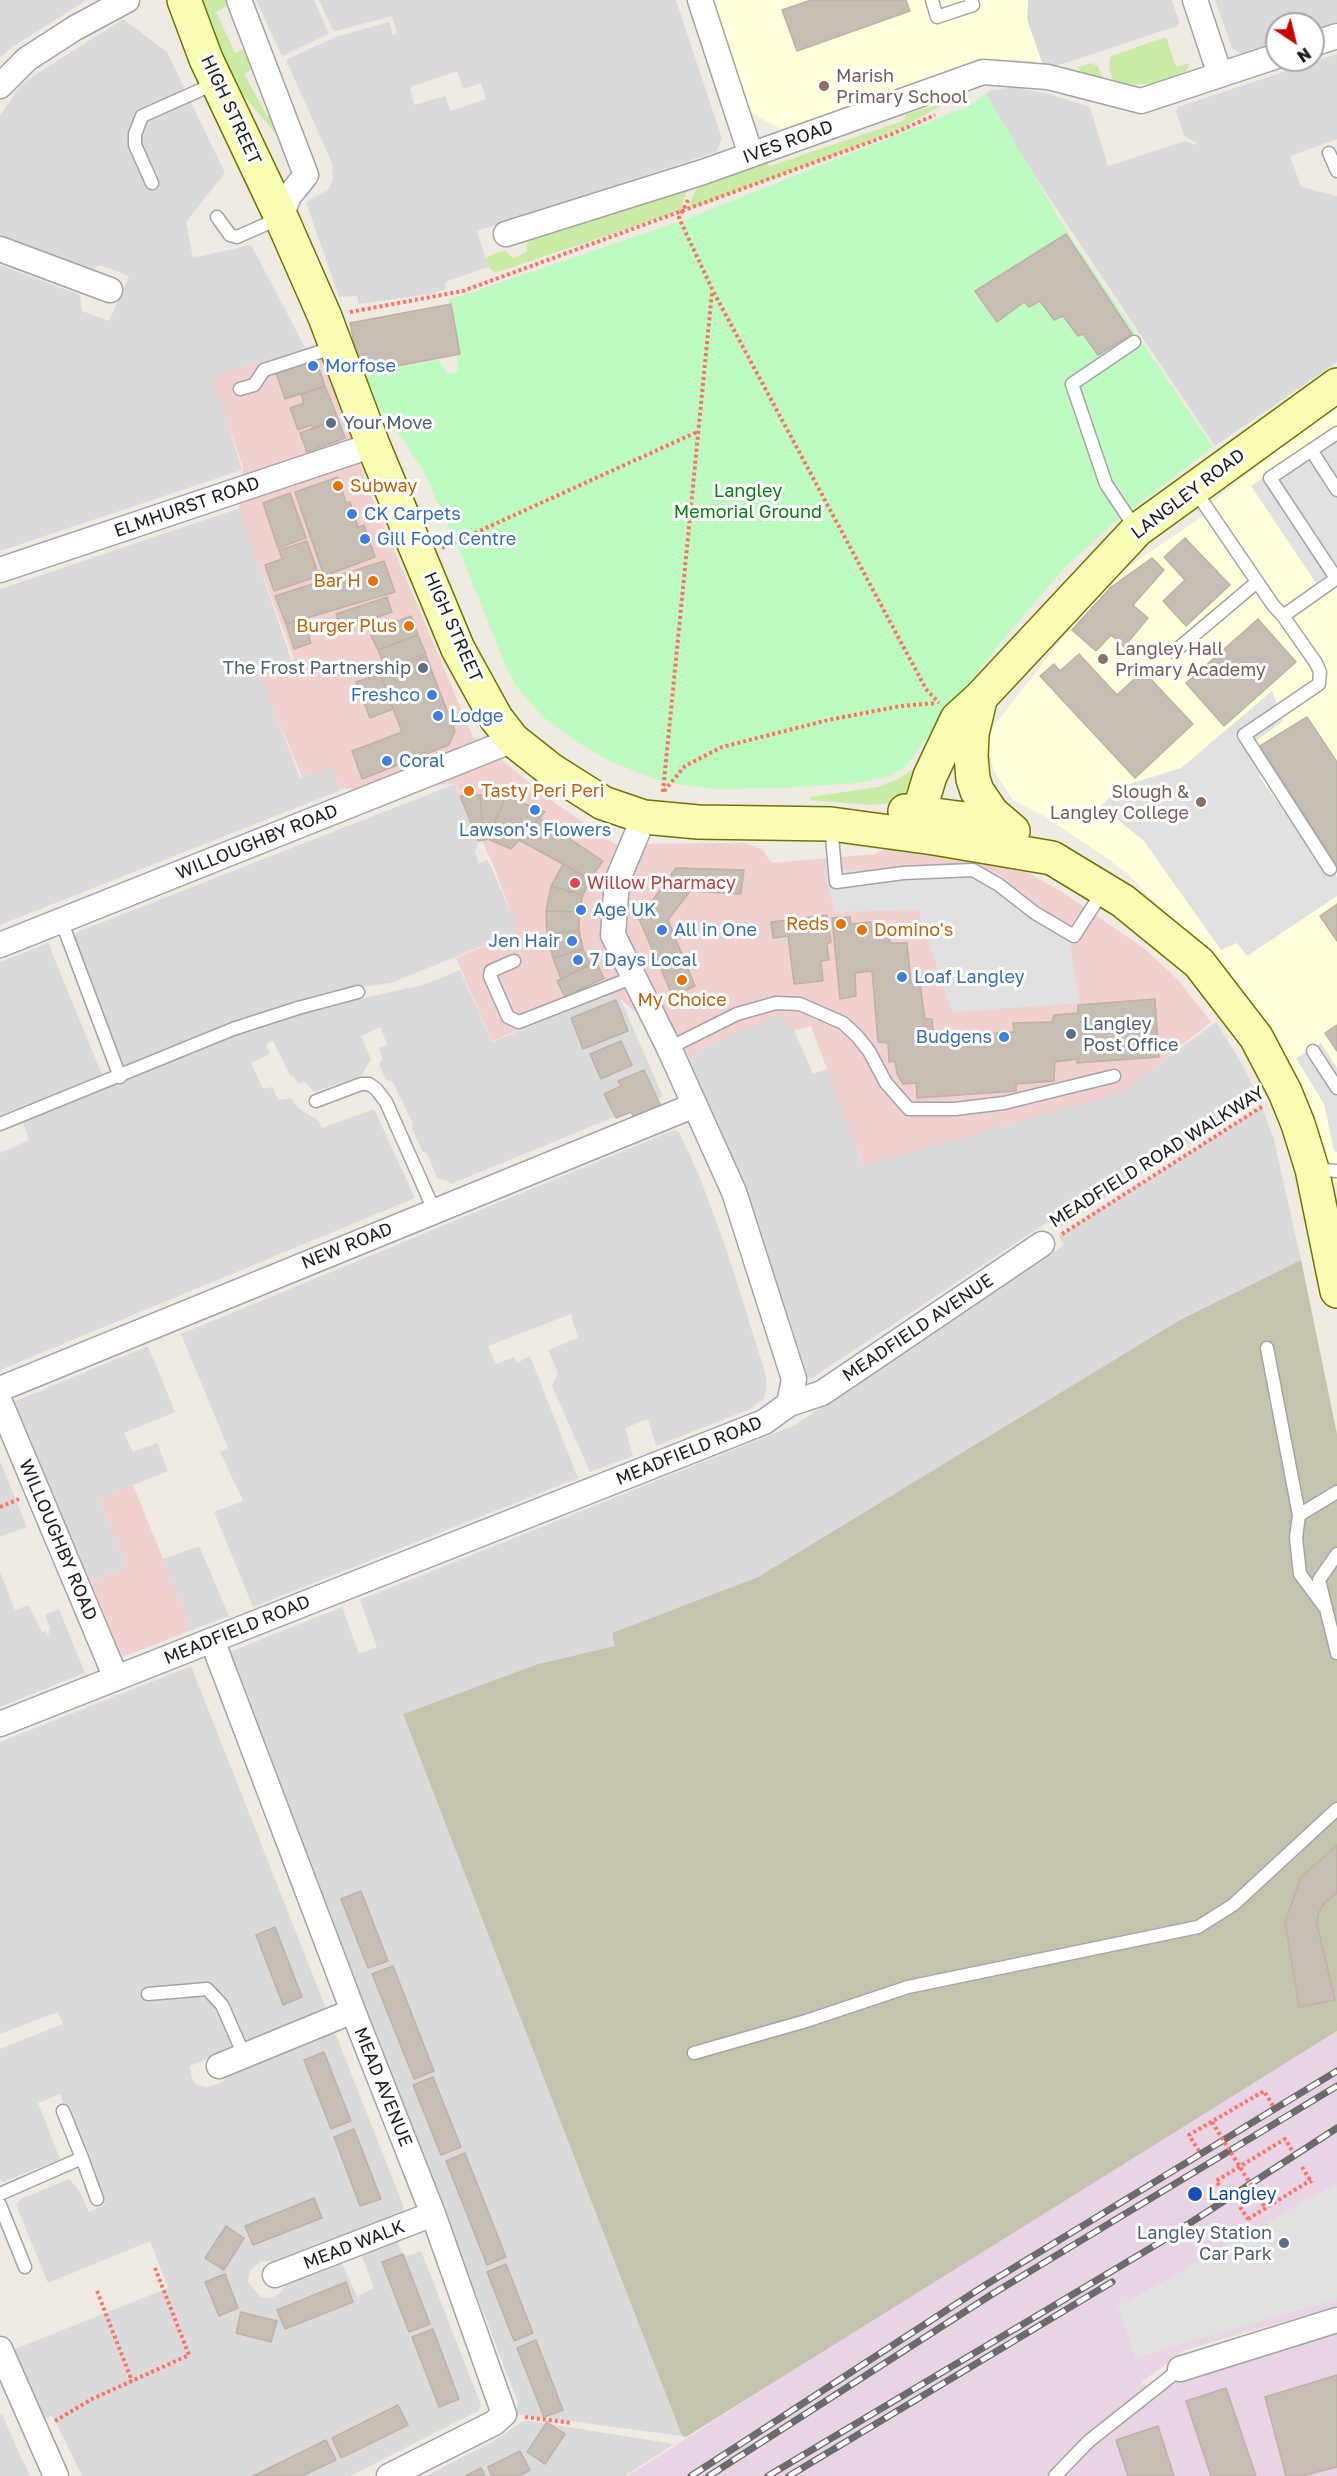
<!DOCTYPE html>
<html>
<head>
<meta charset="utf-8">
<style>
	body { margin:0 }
	#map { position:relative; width:1337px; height:2476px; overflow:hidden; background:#efeae2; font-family:"Golos Text",sans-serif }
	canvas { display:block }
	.north { position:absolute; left:1265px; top:12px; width:60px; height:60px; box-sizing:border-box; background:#fff; border:2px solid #a5a5a5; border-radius:50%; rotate:145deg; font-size:16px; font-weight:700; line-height:24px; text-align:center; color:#1d1d1d }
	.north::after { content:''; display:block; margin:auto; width:21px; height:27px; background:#ca0003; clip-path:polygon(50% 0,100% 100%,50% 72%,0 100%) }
</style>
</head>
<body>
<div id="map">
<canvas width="1337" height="2476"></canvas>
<div class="north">N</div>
</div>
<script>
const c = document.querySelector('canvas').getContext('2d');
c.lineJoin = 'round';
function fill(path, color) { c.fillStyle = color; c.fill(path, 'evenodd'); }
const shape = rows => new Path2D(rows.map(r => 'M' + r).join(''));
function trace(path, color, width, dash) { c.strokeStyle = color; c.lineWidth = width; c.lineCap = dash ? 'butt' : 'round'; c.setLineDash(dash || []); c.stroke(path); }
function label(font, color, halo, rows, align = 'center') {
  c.font = font + ' "Golos Text",sans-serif'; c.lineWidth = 6; c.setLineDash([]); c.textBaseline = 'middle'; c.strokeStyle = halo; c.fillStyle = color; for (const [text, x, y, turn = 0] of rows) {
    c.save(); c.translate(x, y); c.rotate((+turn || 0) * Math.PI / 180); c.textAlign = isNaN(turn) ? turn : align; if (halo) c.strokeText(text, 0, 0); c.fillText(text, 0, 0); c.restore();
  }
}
const residential = shape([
	[0,0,87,0,12,47,0,58],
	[256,0,314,0,329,34,282,56],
	[319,0,676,0,722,139,716,152,477,231,488,267,445,282,446,289,431,294,359,304,357,296,339,297,306,202,328,190,333,180,332,163,286,60,335,37,389,22,393,35,397,33,392,16,336,31,333,30],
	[457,71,464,89,481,83,486,99,450,111,445,96,414,105,410,87],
	[1028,0,1172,0,1179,22,1177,26,1056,66,1042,63,1027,19],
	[1215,0,1337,0,1337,22,1313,30,1313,24,1277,24,1277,43,1242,54,1232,48],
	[123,19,167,52,225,173,186,222,193,258,251,245,306,349,274,361,248,365,214,378,242,470,0,551,0,265,80,295,82,311,109,321,129,276,100,265,85,274,0,241,0,116,20,86,32,77],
	[1337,54,1337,139,1290,156,1301,187,1337,196,1337,362,1215,446,1022,157,986,94,992,90,1015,87,1049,94,1090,107,1108,166,1185,141,1196,145,1196,142,1185,137,1176,112,1178,107],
	[240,508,291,659,266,666,257,665,300,778,332,766,341,790,0,925,0,589],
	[455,784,478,844,475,852,479,863,488,860,519,931,391,983,361,987,340,994,275,1008,230,1026,191,1038,120,1069,67,936],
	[48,943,103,1077,0,1117,0,962],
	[460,970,492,1042,617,991,663,1097,451,1184,449,1181,437,1178,427,1153,423,1152,412,1129,413,1124,393,1082,386,1080,379,1064,383,1059,379,1048,387,1044,380,1027,361,1036,371,1059,361,1076,314,1092,305,1082,298,1084,295,1078,290,1075,273,1041,266,1044,270,1054,251,1063,263,1089,272,1087,278,1100,291,1098,298,1108,319,1121,322,1128,374,1109,415,1198,0,1370,0,1153,29,1140,22,1120,234,1036,250,1031,252,1032,289,1015,426,984],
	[786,1012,813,1074,829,1068,862,1165,932,1141,1009,1125,1079,1097,1125,1089,1216,1022,1242,1064,1259,1099,1055,1230,1049,1221,812,1378,807,1377,749,1197,690,1063,693,1052],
	[1262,1107,1274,1140,1301,1260,1178,1321,758,1577,612,1633,616,1646,538,1664,403,1714,682,2436,516,2414,518,2402,227,1653,342,1607,359,1654,377,1647,360,1600,795,1425,1064,1245,1059,1236],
	[674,1130,679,1132,699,1175,726,1248,765,1372,767,1387,764,1399,750,1409,656,1446,648,1419,625,1428,633,1456,590,1472,552,1386,558,1373,548,1350,578,1338,571,1314,488,1346,496,1364,514,1357,517,1363,530,1356,578,1478,253,1607,214,1512,243,1501,220,1452,228,1448,181,1334],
	[148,1346,175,1412,124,1433,133,1452,157,1443,168,1471,99,1499,127,1567,86,1584,13,1402],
	[0,1461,27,1527,0,1537],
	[199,1546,229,1616,192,1630,163,1559],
	[0,1572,15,1610,29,1605,42,1632,46,1631,48,1636,50,1628,45,1615,59,1609,85,1673,0,1707],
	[191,1666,325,2006,323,2011,190,2066,192,2079,196,2084,205,2087,215,2085,222,2082,232,2072,331,2032,336,2035,403,2205,403,2213,279,2262,261,2261,250,2270,248,2282,261,2297,271,2298,279,2294,289,2282,341,2262,357,2296,374,2288,361,2254,397,2240,403,2255,407,2256,421,2251,481,2405,478,2411,350,2476,82,2476,52,2415,39,2423,10,2351,168,2288,150,2241,48,2283,16,2205,21,2199,69,2179,79,2190,89,2212,105,2204,60,2094,38,2103,60,2159,3,2182,0,2180,0,2049,63,2024,58,2012,0,2034,0,1742],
	[2,2414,20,2455,30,2476,0,2476,0,2415],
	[524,2420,674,2444,625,2476,426,2476,494,2441]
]);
const commercial = shape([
	[320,342,370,493,473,737,555,803,615,844,746,843,763,850,771,863,875,854,890,846,1005,859,1062,892,1145,949,1179,981,1211,1022,1124,1092,863,1166,811,1026,791,1031,784,1014,697,1050,690,1062,613,992,492,1041,456,958,518,931,495,869,456,784,341,789,332,767,302,777,257,669,294,659,239,510,243,468,212,376,307,348],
	[133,1485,192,1630,117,1659,86,1584,127,1567,99,1499]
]);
const industrial = shape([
	[1337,2031,1337,2306,1185,2350,1140,2383,1159,2388,1337,2332,1337,2476,628,2476,857,2329]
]);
const education = shape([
	[707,0,1028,0,1027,19,1042,63,1015,59,986,62,781,129,744,109],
	[1337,408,1337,1182,1328,1189,1178,927,1131,877,1111,861,1044,816,1013,800,994,771,986,743,990,731,1105,583,1206,514,1201,511,1279,449]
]);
const construction = shape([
	[1301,1260,1337,1434,1337,2031,686,2437,682,2436,403,1714,538,1664,615,1646,612,1633,758,1577,1178,1321]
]);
const grass = shape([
	[196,0,226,0,229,5,216,12,235,53,249,47,256,65,244,74,267,116,279,113,280,139,228,77],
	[1166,37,1176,67,1190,63,1185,74,1151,84,1114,85,1109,68,1111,56],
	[1092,63,1098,67,1103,79,1083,78,1078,67],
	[948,102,903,127,841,153,687,210,701,179,765,161,770,166,903,121,906,114],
	[689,185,680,211,495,273,488,267,485,258,498,252,505,251,513,258,527,252,527,243,533,238],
	[917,767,917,779,902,797,891,803,869,805,811,800,811,797,878,787,898,779]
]);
const park = shape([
	[986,94,1066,230,1213,447,1111,525,1066,566,1001,642,904,768,891,776,857,783,784,788,714,789,663,782,614,763,577,742,543,717,516,686,504,662,462,557,424,472,389,419,365,393,355,375,439,360,447,374,459,371,449,300,687,219,971,105]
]);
const parking = shape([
	[1337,429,1337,569,1316,583,1251,486],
	[1272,691,1283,721,1248,747,1266,770,1259,776,1286,814,1292,811,1337,877,1337,896,1247,956,1237,943,1221,950,1144,841,1101,806,1120,787,1181,768],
	[823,870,994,871,1067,926,1080,1003,952,1012,918,910,835,912],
	[1321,1043,1337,1068,1337,1152,1334,1151,1324,1104,1296,1058],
	[1335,2184,1337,2188,1337,2299,1135,2358,1118,2307]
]);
const building = shape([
	[811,0,906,0,910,11,797,51,782,10,811,0],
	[1066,234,1132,334,1098,355,1083,334,1078,336,1063,316,1054,320,1040,301,1029,307,1024,302,997,322,975,291,1066,234],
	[451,304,460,354,360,373,350,323,451,304],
	[316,360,325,386,285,399,276,373,316,360],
	[325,386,338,419,313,429,311,425,298,430,290,408,304,403,301,394,325,386],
	[338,419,345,438,307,452,300,433,338,419],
	[338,477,346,503,350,502,358,527,364,525,375,557,324,576,295,492,338,477],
	[290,493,306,538,278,548,263,503,290,493],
	[1185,538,1230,585,1186,626,1163,601,1185,580,1164,557,1185,538],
	[307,541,319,576,274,591,265,565,282,559,279,550,307,541],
	[1152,558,1164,570,1133,605,1148,618,1124,647,1111,635,1096,651,1072,630,1111,587,1152,558],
	[384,561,395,592,286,624,275,596,384,561],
	[387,597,392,612,341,630,336,614,387,597],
	[411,616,418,635,378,650,371,636,386,631,385,626,411,616],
	[303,618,311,643,294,649,286,624,303,618],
	[1258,619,1296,662,1224,726,1186,683,1258,619],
	[418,635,426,654,386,669,378,650,418,635],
	[1079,654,1117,695,1143,671,1193,724,1135,778,1040,676,1054,664,1060,671,1079,654],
	[426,656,455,731,449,745,362,779,352,751,402,732,380,674,426,656],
	[380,674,393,709,370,718,356,682,380,674],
	[1307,717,1337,762,1337,866,1260,746,1307,717],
	[480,795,483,840,478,841,460,796,480,795],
	[480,795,506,796,488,839,483,840,480,795],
	[506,796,545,812,511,849,488,839,506,796],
	[539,818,603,861,590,879,519,840,539,818],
	[563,864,590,879,583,895,551,886,563,864],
	[676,868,744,870,741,894,690,891,668,920,695,986,673,997,639,919,676,868],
	[551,886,583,895,579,912,546,911,551,886],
	[1337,904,1337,941,1320,916,1337,904],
	[546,911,579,912,579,930,547,935,546,911],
	[827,915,831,942,827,944,829,960,821,961,823,981,794,984,788,936,773,938,771,922,827,915],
	[850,917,851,924,871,922,872,933,889,932,890,943,907,943,911,984,920,984,925,1019,932,1019,934,1037,1014,1032,1013,1023,1052,1022,1054,1015,1078,1013,1078,1005,1155,999,1159,1057,1077,1063,1077,1059,1055,1062,1054,1081,1016,1084,1016,1091,917,1098,916,1083,903,1084,897,1074,895,1061,889,1062,888,1043,878,1042,872,971,855,973,856,996,840,999,832,918,850,917],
	[579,930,583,949,553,958,547,935,579,930],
	[583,949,590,964,561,979,553,958,583,949],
	[596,962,604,978,565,997,557,981,596,962],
	[616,1000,628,1031,583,1049,571,1018,616,1000],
	[1337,1025,1337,1051,1325,1033,1337,1025],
	[621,1041,632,1065,601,1079,590,1054,621,1041],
	[644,1070,661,1106,634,1118,631,1112,616,1118,604,1094,621,1086,618,1081,644,1070],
	[1337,1845,1337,1893,1324,1903,1318,1914,1317,1924,1335,2000,1299,2007,1285,1922,1301,1877,1337,1845],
	[361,1891,388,1961,368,1968,341,1899,361,1891],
	[275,1927,302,1997,283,2005,256,1935,275,1927],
	[393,1966,434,2071,414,2079,372,1974,393,1966],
	[324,2052,351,2121,331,2129,304,2060,324,2052],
	[433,2077,461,2147,441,2155,413,2085,433,2077],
	[354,2129,381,2199,360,2206,334,2137,354,2129],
	[465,2153,506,2257,487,2265,446,2161,465,2153],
	[314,2198,322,2218,253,2245,245,2226,314,2198],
	[226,2226,244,2238,224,2270,205,2258,226,2226],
	[403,2254,430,2324,409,2332,382,2262,403,2254],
	[506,2264,533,2333,514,2341,487,2272,506,2264],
	[225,2274,238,2308,219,2316,205,2282,225,2274],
	[346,2282,353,2302,285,2329,277,2310,346,2282],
	[241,2312,277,2321,271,2342,236,2333,241,2312],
	[433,2329,459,2399,439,2407,412,2337,433,2329],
	[536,2340,563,2410,544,2417,517,2348,536,2340],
	[1337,2375,1337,2467,1302,2476,1286,2476,1265,2397,1337,2375],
	[1226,2388,1256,2476,1211,2476,1186,2401,1226,2388],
	[398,2405,408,2425,341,2458,332,2438,398,2405],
	[547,2422,565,2434,545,2464,527,2452,547,2422],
	[1158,2426,1174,2476,1128,2476,1116,2440,1158,2426],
	[326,2440,336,2460,302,2476,253,2476,326,2440],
	[520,2451,530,2470,519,2476,492,2476,488,2467,520,2451],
	[481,2468,485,2476,465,2476,481,2468]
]);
const path = shape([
	[688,200,679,218,713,291,926,689,939,703],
	[350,312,463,291,892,134,935,115],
	[442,548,697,432],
	[664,791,685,766,722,747,828,720,901,706,936,703],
	[663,792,712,292],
	[1062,1234,1263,1106],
	[0,1507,19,1499],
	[1199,2151,1189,2135,1264,2091,1273,2106],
	[1302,2167,1312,2183],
	[1226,2195,1216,2181,1285,2139,1293,2152],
	[1240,2207,1250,2222],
	[1248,2219,1311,2180],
	[97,2291,132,2381],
	[525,2417,572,2423],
	[55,2421,92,2399,189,2355,155,2268]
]);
const lane = shape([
	[932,0,937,17,973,5,971,0],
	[1329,153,1337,171],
	[152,183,135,145,135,134,142,116,216,83],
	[217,217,230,235,237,237,280,218],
	[1134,342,1072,384,1106,484,1136,529],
	[240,389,254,385,264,370,335,347],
	[1311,450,1337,490],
	[1194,489,1273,605,1283,616,1337,578],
	[1336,578,1270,478,1337,433],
	[1283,616,1316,663,1320,672,1319,684,1244,735,1330,869],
	[1174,652,1257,582],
	[831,824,836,882,903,873,973,870,999,885,1035,913,1074,936,1103,891],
	[61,920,120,1077],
	[514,961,491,971,490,976,508,1017,519,1022,634,977],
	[669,1048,737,1014,776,1003,800,1004,843,1023,857,1036,869,1051,886,1083,909,1109,955,1109,1004,1103,1114,1076],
	[1313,1051,1337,1088],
	[316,1101,361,1084,369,1084,376,1089,386,1102,434,1210],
	[0,1124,233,1029,298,1008,358,992],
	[1314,1169,1337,1171],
	[1267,1348,1299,1515],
	[1337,1554,1319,1580,1337,1653],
	[1326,1609,1300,1574,1296,1538,1299,1515,1337,1492],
	[148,1994,207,1989,222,2005,244,2055],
	[694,2053,806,2021,908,1987,1198,1927,1233,1905,1337,1809],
	[82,2158,97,2199],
	[0,2194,82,2158,63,2111],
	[0,2205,25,2267],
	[1055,2476,1089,2441,1180,2369]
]);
const street = shape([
	[239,0,306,175,289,196,281,217],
	[700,0,751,155],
	[1195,0,1220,75],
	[1313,44,1337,36],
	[0,86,27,59,75,28,127,0],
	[506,234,703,172,983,72,1048,77,1141,101,1277,56],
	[0,249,110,290],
	[0,570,373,445],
	[644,817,617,881,613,935,669,1048,734,1192,794,1379,789,1404],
	[0,945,513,740],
	[0,1389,695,1105],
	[0,1402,116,1678],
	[212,1640,353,2011,433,2214,504,2414,494,2423,389,2476],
	[0,1724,764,1422,789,1404,822,1393,1042,1244],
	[219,2066,353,2011],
	[275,2275,433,2214],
	[0,2349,56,2476],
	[1180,2369,1337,2320]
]);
const secondary = shape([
	[184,0,206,59,281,217,325,317,373,445,458,649,496,718,513,740,551,770,603,803,644,817,698,822,831,824,934,838,1052,858,1123,901,1199,963,1256,1037,1285,1092,1298,1124,1312,1169,1337,1291],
	[980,700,972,734,971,756,973,779,977,791,992,813,1013,831],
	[905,811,1003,824],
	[934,838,919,812,930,776,957,719,980,698,1137,530,1337,385]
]);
const rail = shape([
	[691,2476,987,2284,1337,2071],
	[709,2476,994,2293,1337,2086],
	[768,2476,1159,2243,1337,2128],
	[789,2476,1112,2282]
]);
const pathBridge = shape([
	[1212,2122,1266,2209]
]);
const markers = [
	[824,86,6,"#8d6e63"],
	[313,366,6,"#3f7fe0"],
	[331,423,6,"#5c6f8a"],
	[338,486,6,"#e8710a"],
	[352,514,6,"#3f7fe0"],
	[365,539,6,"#3f7fe0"],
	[373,581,6,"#e8710a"],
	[409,626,6,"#e8710a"],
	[1103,659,6,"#8d6e63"],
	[423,668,6,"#5c6f8a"],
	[432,695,6,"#3f7fe0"],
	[438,716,6,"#3f7fe0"],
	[387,761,6,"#3f7fe0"],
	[469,791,6,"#e8710a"],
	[1201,802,6,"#8d6e63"],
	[535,810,6,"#3f7fe0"],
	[575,883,6,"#e0444e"],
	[581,910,6,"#3f7fe0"],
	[841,924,6,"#e8710a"],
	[662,930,6,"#3f7fe0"],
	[862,930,6,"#e8710a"],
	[572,941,6,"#3f7fe0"],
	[578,960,6,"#3f7fe0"],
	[902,977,6,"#3f7fe0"],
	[682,980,6,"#e8710a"],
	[1071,1034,6,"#5c6f8a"],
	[1004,1037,6,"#3f7fe0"],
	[1195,2194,8,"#1a4fb4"],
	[1284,2243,6,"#5c6f8a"]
];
const educationNames = [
	["Marish",836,76],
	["Primary School",836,97],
	["Langley Hall",1115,649],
	["Primary Academy",1115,670],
	["Slough &",1189,792,"right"],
	["Langley College",1189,813,"right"]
];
const streetNames = [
	["HIGH STREET",231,110,65],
	["IVES ROAD",788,142,-20],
	["LANGLEY ROAD",1188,494,-37],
	["ELMHURST ROAD",187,507,-19],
	["HIGH STREET",453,627,66],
	["WILLOUGHBY ROAD",257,842,-22],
	["MEADFIELD ROAD WALKWAY",1157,1157,-32],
	["NEW ROAD",347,1246,-22],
	["MEADFIELD AVENUE",918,1328,-34],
	["MEADFIELD ROAD",689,1451,-22],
	["WILLOUGHBY ROAD",58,1540,67],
	["MEADFIELD ROAD",237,1630,-22],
	["MEAD AVENUE",383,2087,68],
	["MEAD WALK",354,2245,-21]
];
const shopNames = [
	["Morfose",325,366],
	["CK Carpets",364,514],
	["Gill Food Centre",377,539],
	["Freshco",420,695,"right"],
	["Lodge",450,716],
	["Coral",399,761],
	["Lawson's Flowers",535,830,"center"],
	["Age UK",593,910],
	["All in One",674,930],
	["Jen Hair",560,941,"right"],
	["7 Days Local",590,960],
	["Loaf Langley",914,977],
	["Budgens",992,1037,"right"]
];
const serviceNames = [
	["Your Move",343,423],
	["The Frost Partnership",411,668,"right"],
	["Langley",1083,1024],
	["Post Office",1083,1045],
	["Langley Station",1272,2233,"right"],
	["Car Park",1272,2254,"right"]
];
const foodNames = [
	["Subway",350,486],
	["Bar H",361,581,"right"],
	["Burger Plus",397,626,"right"],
	["Tasty Peri Peri",481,791],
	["Reds",829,924,"right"],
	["Domino's",874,930],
	["My Choice",682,1000,"center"]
];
const parkNames = [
	["Langley",748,491],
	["Memorial Ground",748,512]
];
const healthNames = [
	["Willow Pharmacy",587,883]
];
const transitNames = [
	["Langley",1208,2194]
];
fill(residential, '#dbdada');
fill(commercial, '#f0d1d0');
fill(industrial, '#e8d4e5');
fill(education, '#ffffdb');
fill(construction, '#c3c3ae');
fill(grass, '#c9eba6');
fill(park, '#bdfbc1');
fill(parking, '#e1e1e1');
fill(building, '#c6bdb5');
trace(building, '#c1b0a4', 1.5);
trace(lane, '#a4a4a4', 15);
trace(street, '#a4a4a4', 27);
trace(secondary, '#6c7701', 36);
trace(path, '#ff7163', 4, [3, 3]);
trace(lane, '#fff', 12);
trace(street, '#fff', 24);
trace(secondary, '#f9fcb3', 33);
trace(rail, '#6b6b6b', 7);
trace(rail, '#fff', 4.5, [14]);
trace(pathBridge, '#ff7163', 4, [3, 3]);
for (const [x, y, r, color] of markers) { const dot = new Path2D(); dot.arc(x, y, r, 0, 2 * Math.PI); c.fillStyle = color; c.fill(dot); trace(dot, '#fff', 2); }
label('18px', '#785e54', '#fff', educationNames, 'left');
label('18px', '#1d1d1d', '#fff', streetNames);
label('18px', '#366cbe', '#fff', shopNames, 'left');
label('18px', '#4e5e75', '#fff', serviceNames, 'left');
label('18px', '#c56008', '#fff', foodNames, 'left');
label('18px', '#077f10', '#fff', parkNames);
label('18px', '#be3a42', '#fff', healthNames, 'left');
label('18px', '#164399', '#fff', transitNames, 'left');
</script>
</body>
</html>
